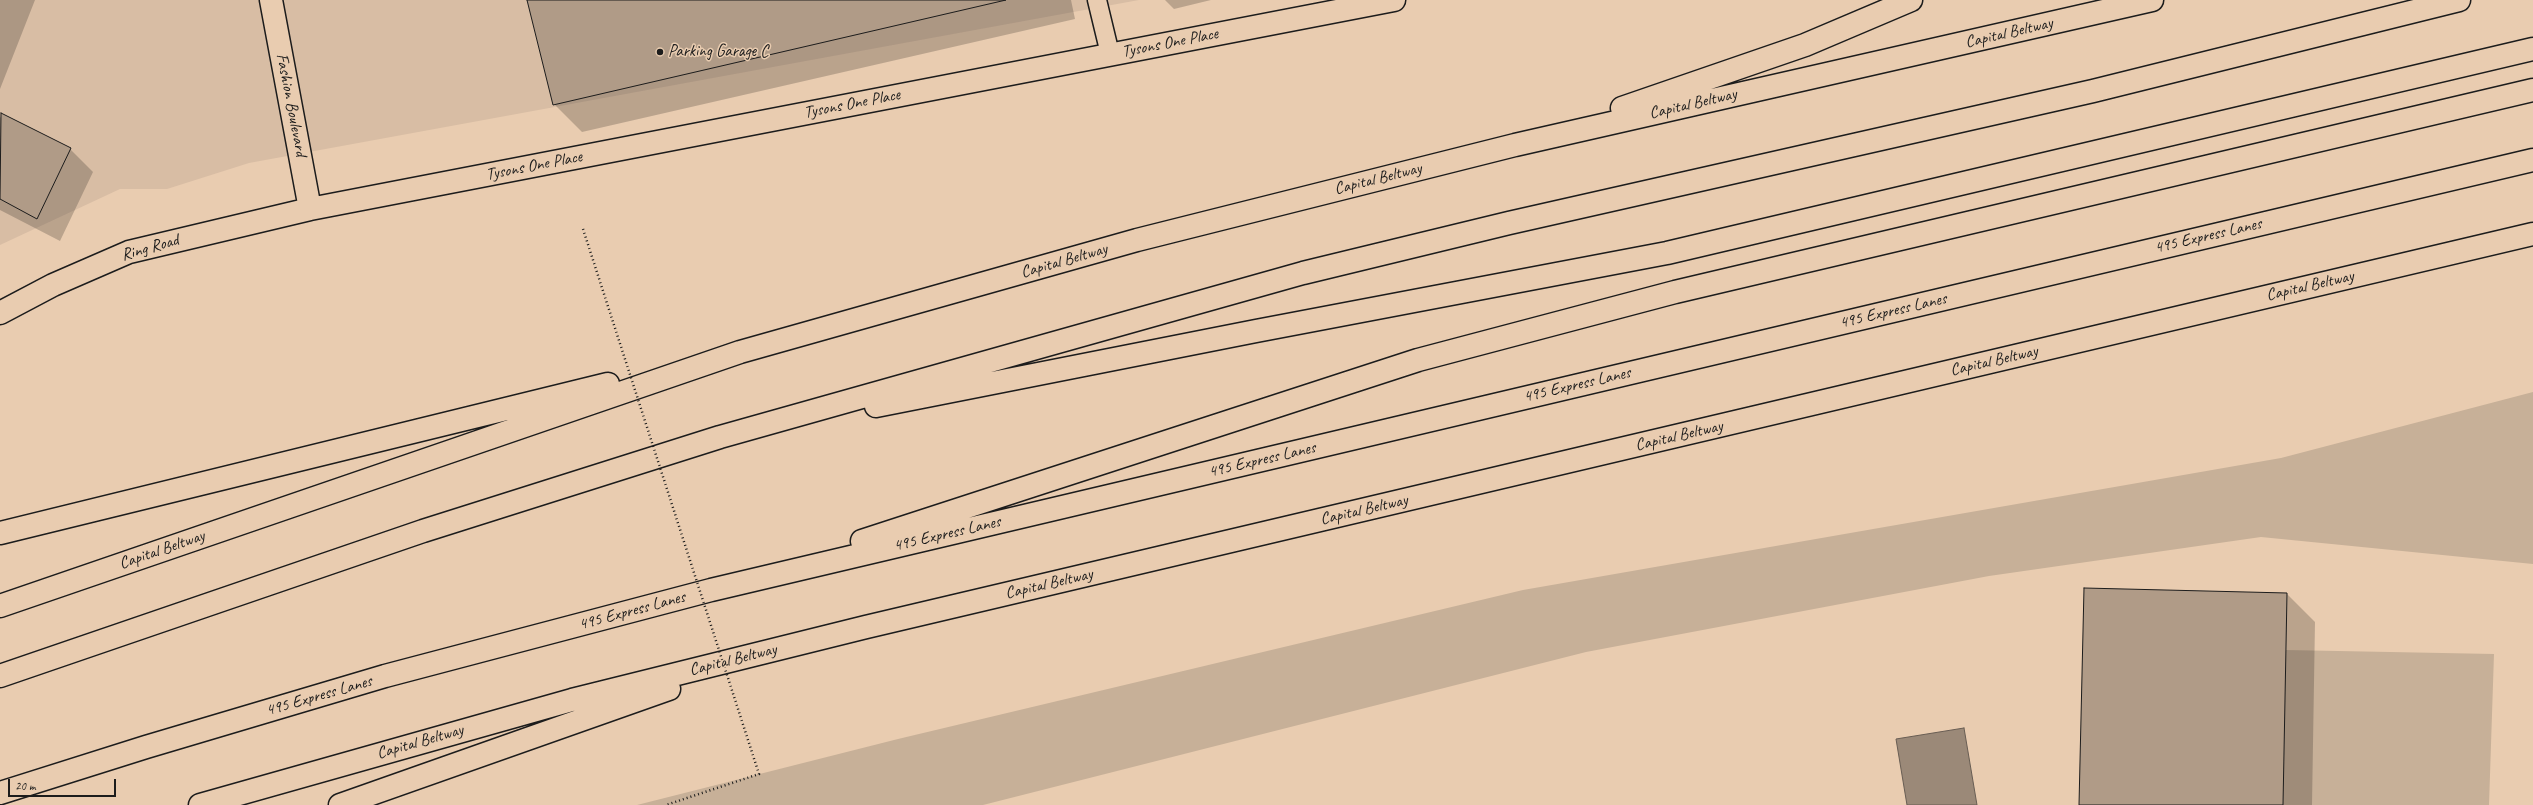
<!DOCTYPE html>
<html>
<head>
<meta charset="utf-8">
<style>
	body { margin:0 }
	#map { position:relative; width:2533px; height:805px; overflow:hidden; background:#e9ccb0; font-family:Caveat,sans-serif }
	canvas { display:block }
	.scale { position:absolute; left:8px; top:779px; width:108px; height:18px; box-sizing:border-box; border:2px solid #1c1c1c; border-top:0; padding-left:5px; font-size:12px; line-height:14px; white-space:nowrap; color:#1c1c1c; -webkit-text-stroke:3px #e9ccb0; paint-order:stroke }
</style>
</head>
<body>
<div id="map">
<canvas width="2533" height="805"></canvas>
<div class="scale">20 m</div>
</div>
<script>
const c = document.querySelector('canvas').getContext('2d');
c.lineJoin = 'round';
function fill(path, color) { c.fillStyle = color; c.fill(path, 'evenodd'); }
const shape = rows => new Path2D(rows.map(r => 'M' + r).join(''));
function trace(path, color, width, dash) { c.strokeStyle = color; c.lineWidth = width; c.lineCap = dash ? 'butt' : 'round'; c.setLineDash(dash || []); c.stroke(path); }
function label(font, color, halo, rows, align = 'center') {
  c.font = font + ' Caveat,sans-serif'; c.lineWidth = 3; c.setLineDash([]); c.textBaseline = 'middle'; c.strokeStyle = halo; c.fillStyle = color; for (const [text, x, y, turn = 0] of rows) {
    c.save(); c.translate(x, y); c.rotate((+turn || 0) * Math.PI / 180); c.textAlign = isNaN(turn) ? turn : align; if (halo) c.strokeText(text, 0, 0); c.fillText(text, 0, 0); c.restore();
  }
}
const built = shape([
	[0,0,1139,0,249,163,167,189,120,189,0,245]
]);
const green = shape([
	[2533,392,2533,564,2261,537,1989,576,1586,652,983,805,637,805,898,739,1523,590,2281,458],
	[2286,650,2494,654,2489,805,2283,805]
]);
const water = shape([
	[1964,728,1977,805,1907,805,1896,739,1964,728]
]);
const shadow = shape([
	[0,0,35,0,0,89],
	[529,0,1071,0,1075,19,582,132,554,104],
	[1165,0,1211,0,1174,9],
	[2,115,70,149,93,172,60,241,0,210,0,118],
	[2287,594,2315,622,2312,805,2081,805]
]);
const building = shape([
	[527,0,1006,0,553,105,527,0],
	[1,113,71,148,37,219,0,199,1,113],
	[2084,588,2287,593,2283,805,2079,805,2084,588]
]);
const service = shape([
	[1097,0,1110,54]
]);
const tertiary = shape([
	[271,0,310,209],
	[0,313,53,285,129,252,310,209,1394,0]
]);
const motorway = shape([
	[1622,108,1805,45,1911,0],
	[876,406,1256,331,1667,253,2533,49],
	[0,533,608,384],
	[862,541,1418,360,1675,292,2533,90],
	[0,606,740,352,1137,240,1515,145,2152,0],
	[0,676,423,531,720,437,1303,273,1509,223,2093,91,2459,0],
	[0,793,146,747,385,676,711,590,2533,160],
	[200,805,572,700,866,627,2533,234],
	[340,805,669,689]
]);
const pathBridge = shape([
	[583,229,759,774,666,805]
]);
const markers = [
	[660,52,4,"#1c1c1c"]
];
const streetNames = [
	["Capital Beltway",2009,33,-13],
	["Tysons One Place",1170,43,-11],
	["Tysons One Place",852,104,-11],
	["Capital Beltway",1693,104,-13],
	["Fashion Boulevard",291,105,79],
	["Tysons One Place",534,166,-11],
	["Capital Beltway",1378,179,-14],
	["495 Express Lanes",2208,236,-13],
	["Ring Road",150,248,-16],
	["Capital Beltway",1064,261,-16],
	["Capital Beltway",2310,286,-13],
	["495 Express Lanes",1893,311,-13],
	["Capital Beltway",1994,361,-13],
	["495 Express Lanes",1577,385,-13],
	["Capital Beltway",1679,436,-13],
	["495 Express Lanes",1262,460,-13],
	["Capital Beltway",1364,510,-13],
	["495 Express Lanes",947,534,-13],
	["Capital Beltway",162,550,-19],
	["Capital Beltway",1049,584,-13],
	["495 Express Lanes",632,611,-15],
	["Capital Beltway",733,660,-14],
	["495 Express Lanes",319,696,-16],
	["Capital Beltway",420,742,-16]
];
const poiNames = [
	["Parking Garage C",668,52]
];
fill(built, '#d8bda4');
fill(green, '#c7b098');
fill(water, '#9b8978');
trace(water, '#685d53', 1);
fill(shadow, '#0003');
fill(building, '#b09b87');
trace(building, '#1c1c1c', 1);
trace(service, '#1c1c1c', 21);
trace(tertiary, '#1c1c1c', 25);
trace(motorway, '#1c1c1c', 25);
trace(service, '#e9ccb0', 18);
trace(tertiary, '#e9ccb0', 22);
trace(motorway, '#e9ccb0', 22);
trace(pathBridge, '#1c1c1c', 2.5, [1, 3]);
for (const [x, y, r, color] of markers) { const dot = new Path2D(); dot.arc(x, y, r, 0, 2 * Math.PI); c.fillStyle = color; c.fill(dot); trace(dot, '#e9ccb0', 1.5); }
label('17px', '#1c1c1c', '#e9ccb0', streetNames);
label('17px', '#1c1c1c', '#e9ccb0', poiNames, 'left');
</script>
</body>
</html>
